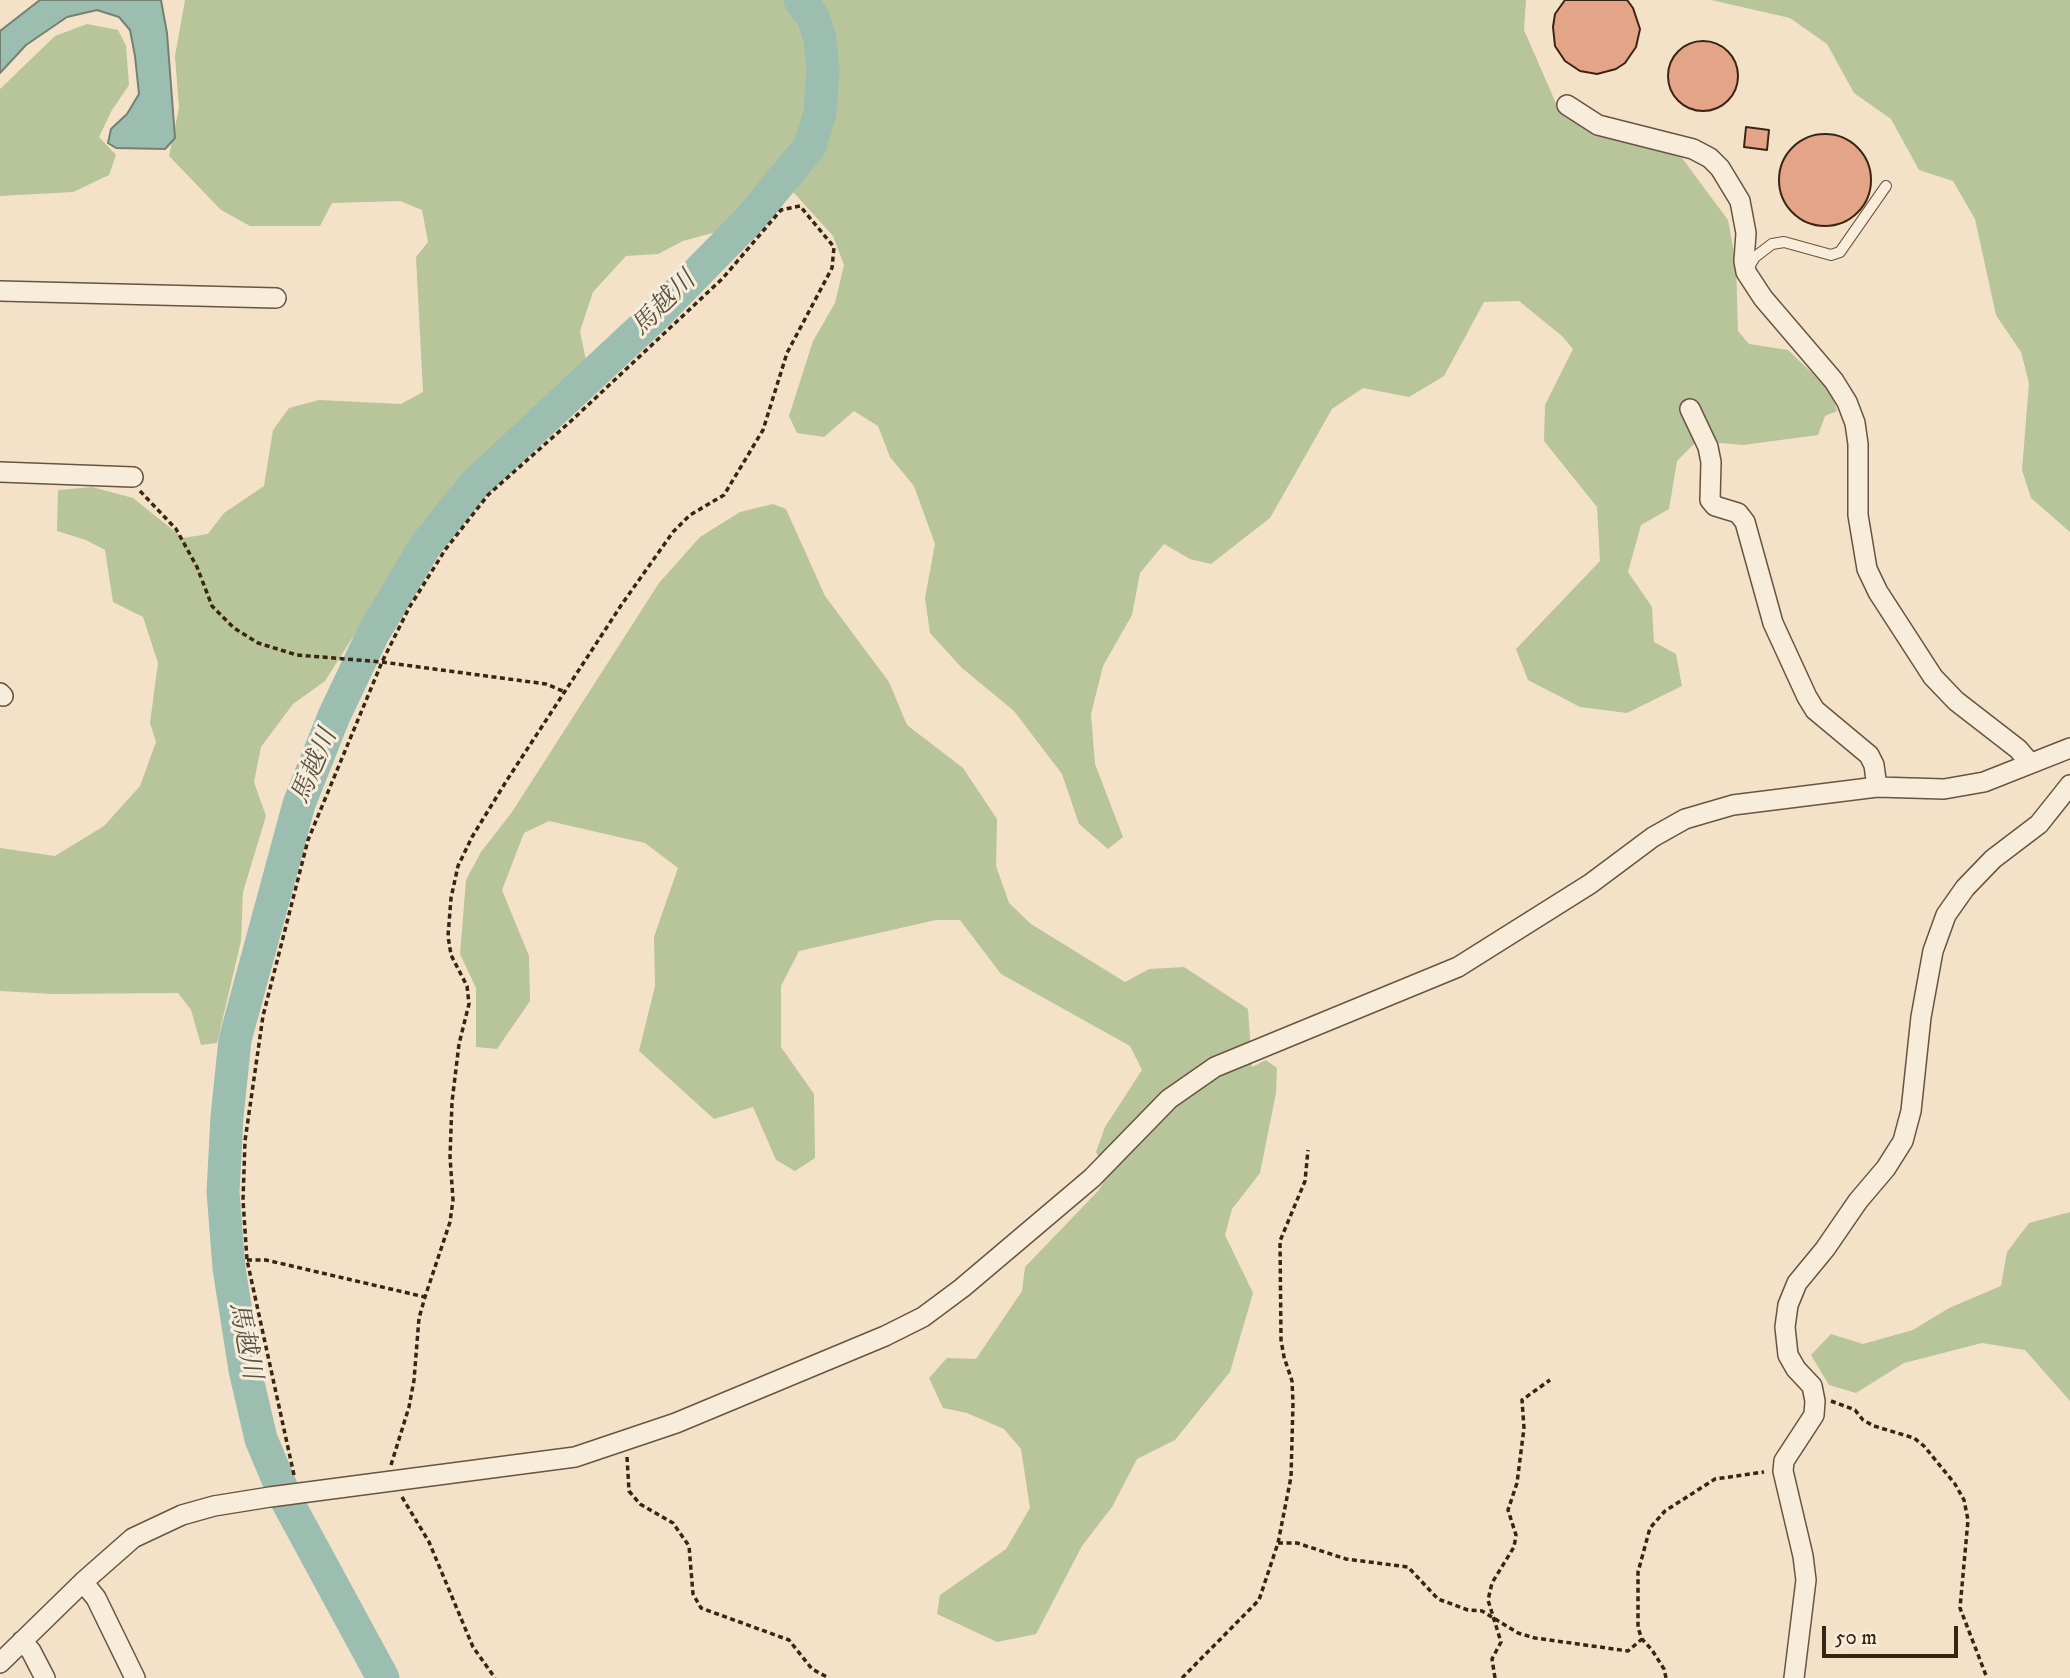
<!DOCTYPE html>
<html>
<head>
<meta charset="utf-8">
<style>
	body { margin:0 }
	#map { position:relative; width:2070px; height:1678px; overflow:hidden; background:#f4e2c8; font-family:"IM FELL DW Pica",serif }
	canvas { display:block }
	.scale { position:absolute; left:1822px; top:1626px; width:136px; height:32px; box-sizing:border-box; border:4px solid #382514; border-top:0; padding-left:9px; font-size:21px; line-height:24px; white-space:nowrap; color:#382514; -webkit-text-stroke:5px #f8ecdb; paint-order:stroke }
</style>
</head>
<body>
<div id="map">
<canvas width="2070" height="1678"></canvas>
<div class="scale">50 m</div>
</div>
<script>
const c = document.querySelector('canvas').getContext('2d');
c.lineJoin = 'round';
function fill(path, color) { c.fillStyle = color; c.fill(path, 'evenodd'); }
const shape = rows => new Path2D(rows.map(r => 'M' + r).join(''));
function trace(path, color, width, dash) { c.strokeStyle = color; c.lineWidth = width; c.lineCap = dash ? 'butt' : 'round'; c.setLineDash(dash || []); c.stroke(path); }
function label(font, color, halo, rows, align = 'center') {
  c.font = font + ' "IM FELL DW Pica","Noto Serif JP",serif'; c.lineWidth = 6; c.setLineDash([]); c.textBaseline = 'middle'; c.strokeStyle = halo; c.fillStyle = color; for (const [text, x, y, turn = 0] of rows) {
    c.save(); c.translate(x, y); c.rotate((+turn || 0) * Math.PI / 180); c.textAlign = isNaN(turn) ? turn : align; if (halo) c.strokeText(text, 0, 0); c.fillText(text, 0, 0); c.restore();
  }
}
const green = shape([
	[185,0,1526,0,1524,30,1558,108,1595,131,1682,158,1728,220,1736,264,1738,331,1749,344,1788,350,1832,392,1837,411,1825,416,1818,435,1743,445,1697,441,1677,461,1669,509,1641,525,1628,572,1652,607,1654,642,1676,654,1682,686,1627,713,1580,707,1528,680,1516,649,1600,561,1597,507,1544,441,1545,405,1573,349,1562,336,1519,301,1484,302,1444,376,1409,397,1363,388,1332,409,1270,518,1211,564,1190,559,1164,544,1140,573,1132,615,1103,666,1091,714,1095,764,1123,837,1108,849,1079,824,1062,774,1014,711,962,668,930,633,925,598,935,544,914,486,890,457,878,426,854,411,824,437,797,433,789,416,813,341,835,303,844,265,833,236,785,183,764,191,727,229,683,241,658,254,626,256,593,292,580,331,586,361,560,395,483,460,442,503,410,547,325,681,293,704,261,747,254,782,266,816,243,892,241,941,217,1043,201,1045,191,1010,178,993,53,994,0,991,0,848,55,856,104,826,140,786,156,742,150,723,158,663,143,617,113,602,105,550,86,540,57,531,58,490,92,487,133,498,183,538,208,534,224,513,264,486,273,430,289,408,319,400,401,404,423,392,416,257,428,242,422,210,400,201,332,203,320,226,250,226,221,210,169,156,179,108,175,56],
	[1711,0,2070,0,2070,532,2031,498,2022,470,2029,383,2021,352,1996,315,1975,219,1953,181,1919,170,1891,119,1854,93,1827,44,1790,18],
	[87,24,118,30,126,46,129,85,112,110,99,137,116,155,109,175,73,192,0,196,0,89,55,36],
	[773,504,786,509,825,596,889,682,907,725,963,768,997,819,996,866,1009,903,1031,924,1125,982,1149,969,1184,967,1248,1009,1252,1067,1266,1060,1277,1068,1276,1093,1260,1173,1232,1209,1225,1235,1253,1293,1230,1372,1175,1440,1137,1459,1112,1507,1082,1546,1036,1634,997,1642,937,1614,940,1595,1006,1549,1030,1508,1021,1449,1004,1429,967,1413,943,1408,929,1378,947,1358,976,1359,1022,1291,1025,1267,1098,1191,1108,1175,1096,1152,1105,1127,1142,1070,1130,1046,1001,974,960,920,936,920,799,951,781,986,781,1047,814,1094,815,1158,795,1171,776,1160,753,1107,714,1119,639,1051,655,986,654,937,678,868,645,843,549,821,524,833,502,890,529,956,530,1001,497,1049,476,1047,476,988,460,954,466,880,481,852,512,812,659,583,700,537,740,512],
	[2070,1212,2070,1401,2025,1350,1982,1343,1904,1363,1856,1393,1829,1385,1811,1355,1831,1334,1863,1344,1913,1330,1949,1308,2001,1286,2007,1252,2029,1223]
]);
const water = shape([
	[40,0,161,0,167,33,175,138,165,149,116,148,108,143,111,129,127,114,139,94,135,56,130,30,119,17,97,10,67,17,26,45,0,73,0,31,40,0]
]);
const river = shape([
	[383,1678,287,1501,261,1439,245,1370,229,1268,223,1192,227,1117,235,1040,299,804,334,716,373,634,425,546,474,485,658,313,750,219,810,146,820,113,823,69,820,39,813,17,800,0]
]);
const building = shape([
	[1565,0,1627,0,1633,8,1640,29,1636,47,1625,63,1616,69,1597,74,1580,71,1565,61,1555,46,1553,27,1555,14,1565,0],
	'1668 76a35 35 0 1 1 70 0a35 35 0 1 1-70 0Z',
	[1746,127,1769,130,1767,150,1744,147,1746,127],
	'1779 180a46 46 0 1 1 92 0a46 46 0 1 1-92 0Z'
]);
const path = shape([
	[140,491,176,529,197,567,212,606,234,628,258,643,297,655,382,662,546,684,565,692],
	[247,1260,266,1260,425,1297],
	[1831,1401,1855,1410,1863,1420,1874,1426,1914,1438,1924,1446,1955,1484,1964,1500,1968,1520,1960,1608,1987,1678],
	[627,1457,629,1491,640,1504,673,1523,689,1546,693,1594,701,1608,789,1640,812,1669,829,1678],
	[294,1475,247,1260,243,1200,245,1141,263,1016,308,840,382,662,409,608,445,550,488,495,571,421,723,278,781,210,800,206,834,247,832,268,787,353,763,430,724,495,690,515,673,532,622,604,507,780,472,837,458,866,451,898,448,936,451,955,467,986,469,1004,459,1044,452,1102,450,1157,453,1200,450,1222,425,1297,419,1318,414,1380,409,1407,391,1465],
	[402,1497,429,1542,473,1647,495,1678],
	[1278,1543,1297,1543,1346,1559,1408,1567,1438,1599,1468,1610,1482,1611,1518,1633,1535,1638,1628,1651,1642,1639],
	[1182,1678,1259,1600,1278,1543,1291,1477,1293,1403,1292,1381,1284,1357,1281,1340,1280,1241,1305,1181,1308,1150],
	[1495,1678,1492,1659,1501,1642,1488,1600,1492,1583,1514,1547,1516,1535,1508,1510,1517,1483,1524,1428,1522,1400,1550,1380],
	[1666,1678,1664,1669,1652,1650,1642,1639,1638,1628,1638,1572,1650,1528,1665,1511,1715,1479,1764,1472]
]);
const service = shape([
	[1747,270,1755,257,1772,244,1784,242,1831,255,1840,252,1886,186]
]);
const minor = shape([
	[1567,105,1598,125,1693,149,1710,158,1720,168,1740,201,1746,233,1744,261,1746,272,1763,298,1834,381,1847,402,1855,423,1858,444,1858,515,1867,569,1878,592,1933,677,1956,701,2018,749,2030,763],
	[0,291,276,298],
	[1690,409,1708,447,1711,462,1710,500,1715,506,1738,513,1745,522,1773,623,1807,697,1815,710,1869,755,1874,765,1877,787],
	[0,472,133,477],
	[0,693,3,696],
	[83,1582,96,1598,135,1678],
	[22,1641,31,1651,45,1678],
	[0,1663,83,1582,133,1538,182,1515,214,1506,270,1497,575,1457,676,1423,885,1336,923,1317,962,1288,1092,1178,1169,1099,1215,1067,1458,967,1590,884,1653,837,1685,819,1733,805,1877,787,1944,789,1984,782,2070,748],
	[1794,1678,1806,1580,1803,1556,1783,1471,1784,1461,1814,1415,1815,1401,1812,1386,1796,1369,1788,1355,1785,1327,1788,1305,1797,1283,1825,1249,1858,1201,1886,1168,1903,1141,1911,1111,1921,1017,1933,951,1946,915,1965,888,1993,859,2039,824,2070,785]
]);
const waterNames = [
	["馬越川",665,305,-45],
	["馬越川",316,767,-67],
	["馬越川",243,1341,79]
];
fill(green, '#b8c499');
fill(water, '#9cbeb1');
trace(water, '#748172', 2);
trace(river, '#9cbeb1', 33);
fill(building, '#e4a488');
trace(building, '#382514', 2);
trace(service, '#675441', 12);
trace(minor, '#675441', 22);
trace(path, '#382514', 3.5, [5, 3.5]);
trace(service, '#f8ecdb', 10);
trace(minor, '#f8ecdb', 19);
label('italic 26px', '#565343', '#f8ecdb', waterNames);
</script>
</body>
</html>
